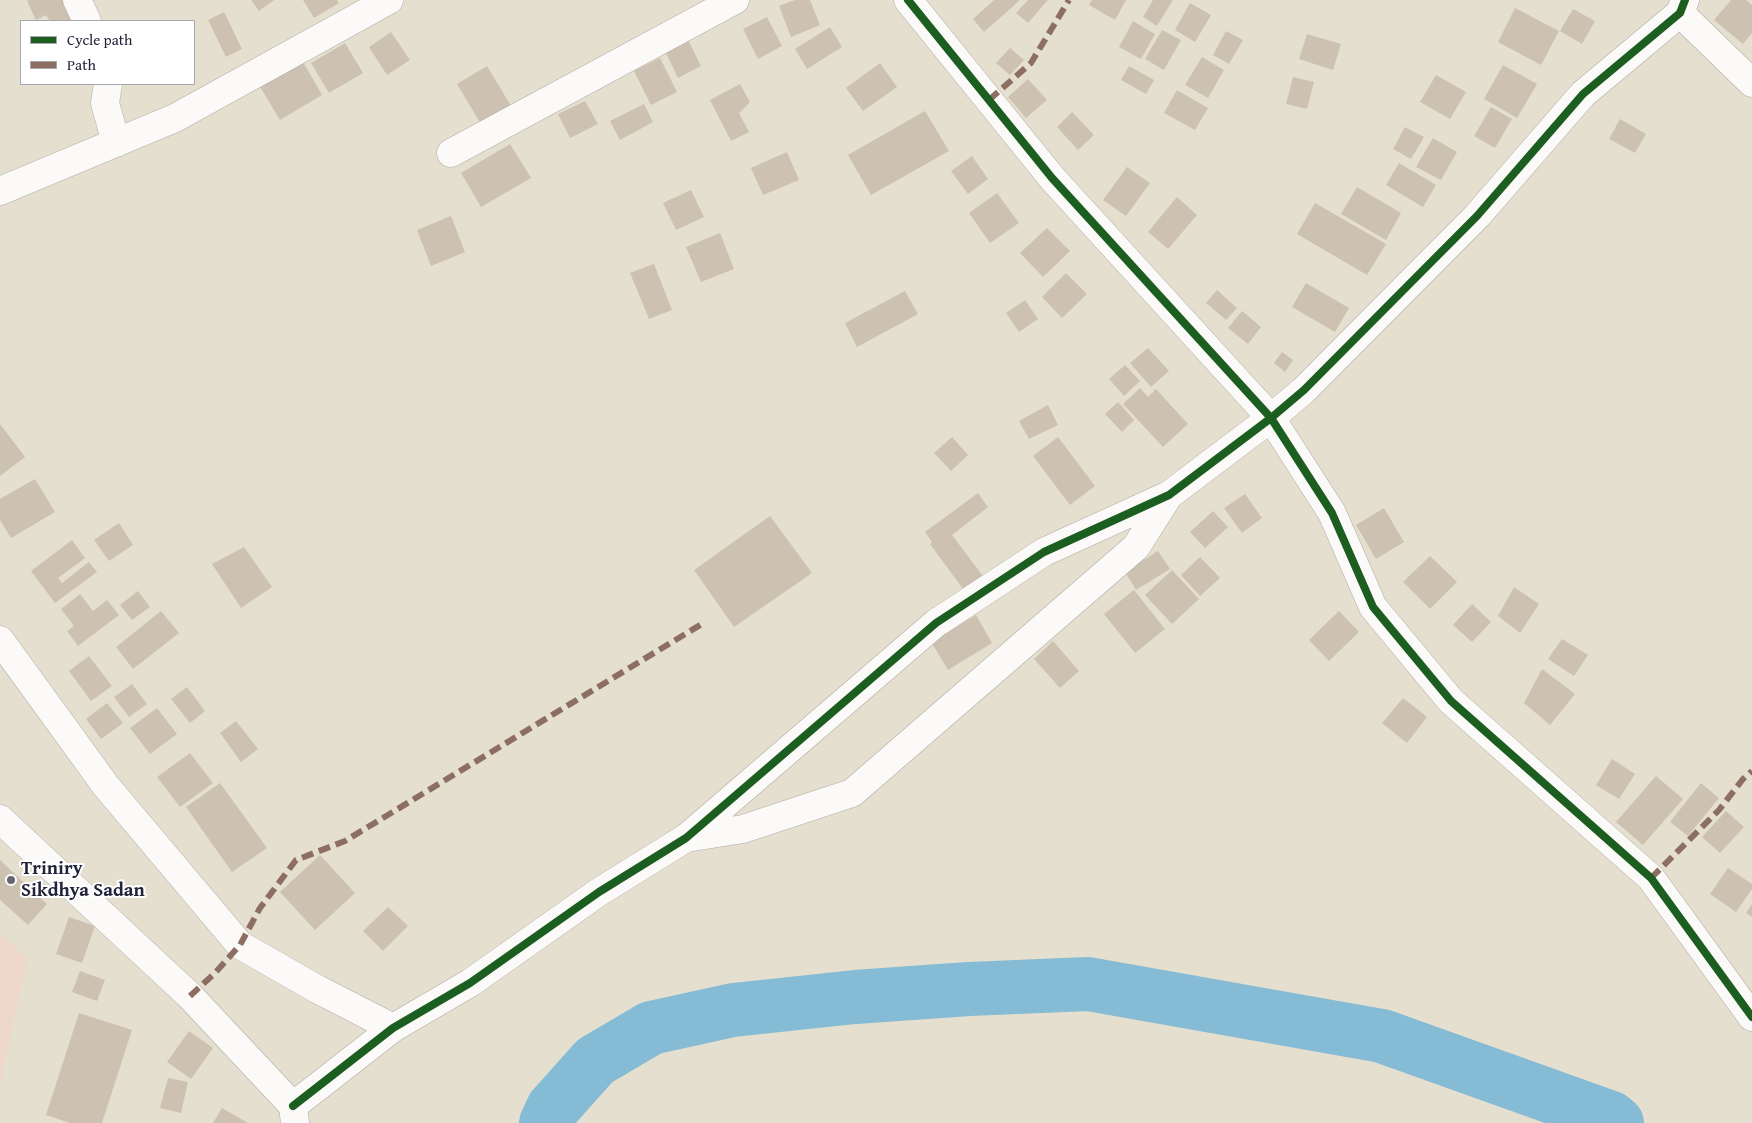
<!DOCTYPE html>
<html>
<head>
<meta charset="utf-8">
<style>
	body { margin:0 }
	#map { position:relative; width:1752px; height:1123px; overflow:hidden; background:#e5dfcf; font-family:"Gentium Book Plus",serif }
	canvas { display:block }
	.legend { position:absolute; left:20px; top:20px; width:175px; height:65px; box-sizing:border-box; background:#fff; border:1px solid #a7a7b1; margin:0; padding:6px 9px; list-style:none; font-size:15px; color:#22223b }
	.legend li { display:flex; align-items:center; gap:10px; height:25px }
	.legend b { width:25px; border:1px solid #a7a7b1 }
</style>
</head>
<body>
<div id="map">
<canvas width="1752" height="1123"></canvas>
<ul class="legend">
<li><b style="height:6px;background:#1b5e20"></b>Cycle path</li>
<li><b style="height:6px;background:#8d6e63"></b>Path</li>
</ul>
</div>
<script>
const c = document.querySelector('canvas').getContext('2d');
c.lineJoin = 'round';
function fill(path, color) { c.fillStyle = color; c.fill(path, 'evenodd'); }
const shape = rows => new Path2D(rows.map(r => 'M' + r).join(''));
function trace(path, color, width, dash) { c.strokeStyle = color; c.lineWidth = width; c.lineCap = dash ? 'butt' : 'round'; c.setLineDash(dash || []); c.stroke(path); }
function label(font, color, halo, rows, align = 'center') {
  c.font = font + ' "Gentium Book Plus",serif'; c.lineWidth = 4; c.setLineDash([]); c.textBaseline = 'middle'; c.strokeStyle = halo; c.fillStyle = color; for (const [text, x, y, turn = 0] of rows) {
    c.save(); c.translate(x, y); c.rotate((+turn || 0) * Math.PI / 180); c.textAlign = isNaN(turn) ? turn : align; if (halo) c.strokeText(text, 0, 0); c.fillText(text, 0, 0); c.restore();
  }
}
const built = shape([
	[0,933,27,959,0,1087]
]);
const river = shape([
	[546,1123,553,1108,595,1061,651,1028,733,1010,855,997,969,989,1088,984,1382,1036,1611,1118,1617,1123]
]);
const building = shape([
	[29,0,68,0,79,21,50,21,46,15,36,20,27,1],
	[251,0,274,0,259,11],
	[303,0,337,0,339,3,314,18],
	[795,0,810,0,820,25,791,37,779,6],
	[994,0,1020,0,984,32,973,19],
	[1028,0,1048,0,1028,23,1016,13],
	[1092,0,1126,0,1115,20,1089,5],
	[1153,0,1173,0,1157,26,1143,17],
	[1731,0,1746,0,1752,5,1752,33,1743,44,1714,20],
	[1190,3,1211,15,1195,42,1175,30],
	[1515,8,1559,31,1541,65,1498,42],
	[1573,9,1595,21,1582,44,1560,31],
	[224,12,242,49,226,57,208,20],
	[767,17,782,46,758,59,743,29],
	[1133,21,1155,34,1141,59,1119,47],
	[830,27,842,47,807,69,795,49],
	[1162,30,1181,40,1164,70,1145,59],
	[1226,31,1243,40,1229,64,1213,55],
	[391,32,410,60,387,75,369,47],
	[1307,34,1341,44,1333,70,1299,59],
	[687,38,701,66,678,78,664,49],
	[345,43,363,73,329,93,311,63],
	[1010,48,1024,60,1010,75,996,63],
	[1202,57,1224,70,1208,98,1185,85],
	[660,58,677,92,651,105,634,71],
	[302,60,322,95,280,120,259,85],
	[880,63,897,87,863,111,846,88],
	[1503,65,1537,84,1517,118,1484,99],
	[487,66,511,106,481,124,457,84],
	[1129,66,1154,80,1146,94,1121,80],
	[1436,75,1466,92,1450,119,1420,102],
	[1293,77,1314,82,1307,109,1286,104],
	[1028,79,1047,100,1026,118,1008,97],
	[740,84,750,102,739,113,749,132,731,141,710,100],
	[1177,90,1208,108,1195,130,1164,113],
	[585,101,598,124,570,138,558,114],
	[644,104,653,122,620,140,610,121],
	[1491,107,1512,119,1495,148,1474,136],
	[925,111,949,151,871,195,848,155],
	[1072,112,1094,135,1078,150,1057,127],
	[1620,119,1646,134,1635,153,1609,139],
	[1405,127,1424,137,1411,159,1393,149],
	[1433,138,1457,152,1441,180,1416,167],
	[510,144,531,178,481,207,461,173],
	[787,152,799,180,763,195,751,168],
	[972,156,988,179,968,194,951,171],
	[1399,163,1436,185,1423,207,1386,185],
	[1127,167,1150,183,1126,216,1103,200],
	[1357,187,1401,213,1386,240,1341,214],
	[691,190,704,217,676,230,663,203],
	[997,193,1019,223,990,243,969,213],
	[1177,197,1197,215,1168,249,1148,232],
	[1315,203,1386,244,1367,275,1297,234],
	[451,216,465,252,431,266,417,230],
	[1047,228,1070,251,1043,277,1020,253],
	[720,233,734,269,701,282,686,247],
	[654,264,672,310,649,319,630,273],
	[1066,273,1087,294,1062,318,1042,297],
	[1306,283,1349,308,1335,332,1292,307],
	[1217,290,1237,308,1226,320,1206,303],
	[905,291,918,314,857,347,845,323],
	[1025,300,1038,319,1019,332,1006,313],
	[1242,311,1261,327,1248,344,1228,328],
	[1148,348,1169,371,1151,387,1130,363],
	[1282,352,1293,360,1285,372,1274,363],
	[1125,365,1140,381,1124,396,1109,379],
	[1140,388,1148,397,1156,389,1188,424,1163,447,1123,404],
	[1118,402,1134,420,1122,432,1105,414],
	[1048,405,1058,425,1029,439,1019,421],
	[0,424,25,457,0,476],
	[952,437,968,455,951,471,934,453],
	[1058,437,1095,486,1070,505,1033,456],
	[35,479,55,512,11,538,0,520,0,499],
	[978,493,988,507,952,535,988,583,969,597,930,544,932,542,925,532],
	[1245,494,1262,518,1242,533,1224,508],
	[1384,508,1404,542,1376,559,1356,525],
	[1213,511,1228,527,1205,548,1190,532],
	[770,516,812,573,734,627,694,570],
	[119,523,133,545,109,561,94,540],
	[72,540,85,558,58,578,62,583,89,562,97,572,55,603,31,571],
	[244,547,272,587,241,608,212,564],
	[1158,551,1170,569,1136,590,1125,572],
	[1430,556,1457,582,1430,609,1403,582],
	[1200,557,1220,578,1200,596,1181,575],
	[1172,570,1199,599,1172,624,1145,595],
	[1514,587,1539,604,1520,633,1498,616],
	[1134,590,1165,629,1135,653,1104,614],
	[138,591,150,607,132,620,120,605],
	[80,594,93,611,107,600,119,615,78,646,67,631,74,626,61,609],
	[1472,604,1491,622,1472,642,1453,625],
	[161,611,179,633,133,669,116,647],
	[1339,611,1359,632,1329,661,1309,640],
	[976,615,992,643,948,670,931,642],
	[1562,639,1588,655,1574,676,1548,659],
	[1053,641,1079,671,1060,688,1034,659],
	[89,656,112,686,91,701,69,671],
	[1542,669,1575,694,1550,725,1524,703],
	[132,684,147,704,129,717,114,697],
	[187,687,205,711,190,723,171,699],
	[1403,698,1427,717,1407,743,1382,723],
	[107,703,123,723,101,739,86,719],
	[157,708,177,734,150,754,130,728],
	[236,721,258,749,241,762,220,733],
	[190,753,213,783,180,807,157,777],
	[1612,759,1635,774,1619,799,1596,785],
	[1656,776,1683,799,1643,845,1616,822],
	[220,783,267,848,232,872,186,807],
	[1701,783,1719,798,1688,836,1670,822],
	[1726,811,1744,827,1720,853,1702,837],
	[320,855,355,893,315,930,280,892],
	[0,860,47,904,28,925,0,900],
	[1728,868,1752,884,1752,889,1736,912,1710,894],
	[1752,904,1752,917,1746,913],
	[388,907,408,926,383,951,363,931],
	[69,917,95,926,82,963,56,954],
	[80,971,105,980,97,1001,72,992],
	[79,1013,132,1030,102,1123,70,1123,46,1115],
	[189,1031,213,1048,191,1079,167,1062],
	[168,1078,188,1082,181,1113,160,1108],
	[222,1108,248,1123,213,1123]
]);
const street = shape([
	[77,0,87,21],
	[908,0,1052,178,1271,418,1332,513,1373,607,1451,701,1651,878,1752,1017],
	[1680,13,1752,83],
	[108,84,105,103,116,143],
	[451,153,735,0],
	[0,191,175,118,389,0],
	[0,640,106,786,240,945,317,989,393,1028],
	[0,819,190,996,293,1106,295,1123],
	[686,838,743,829,852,793,1136,547,1169,495],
	[293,1106,393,1028,470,983,599,892,686,838,936,623,1044,552,1169,495,1271,418,1304,390,1477,216,1583,94,1680,13,1685,0]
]);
const quiet = shape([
	[989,100,1031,63,1069,0],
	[1651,878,1719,810,1743,779,1752,771],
	[190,996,215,973,240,945,260,908,296,860,345,841,705,622]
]);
const cycleway = shape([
	[908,0,1052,178,1271,418,1332,513,1373,607,1451,701,1651,878,1752,1017],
	[293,1106,393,1028,470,983,599,892,686,838,936,623,1044,552,1169,495,1271,418,1304,390,1477,216,1583,94,1680,13,1685,0]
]);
const markers = [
	[11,880,5,"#66646f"]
];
const poiNames = [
	["Triniry",21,869],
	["Sikdhya Sadan",21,891]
];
fill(built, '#eed8ca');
trace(river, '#85bbd4', 54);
fill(building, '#cdc1b1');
trace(street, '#b0aca5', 29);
trace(street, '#fbfaf8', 28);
trace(quiet, '#8d6e63', 6, [12, 6]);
trace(cycleway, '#1b5e20', 8);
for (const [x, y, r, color] of markers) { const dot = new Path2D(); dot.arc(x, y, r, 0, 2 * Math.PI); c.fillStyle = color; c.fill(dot); trace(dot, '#fff', 2); }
label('bold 19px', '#22223b', '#fff', poiNames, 'left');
</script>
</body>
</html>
